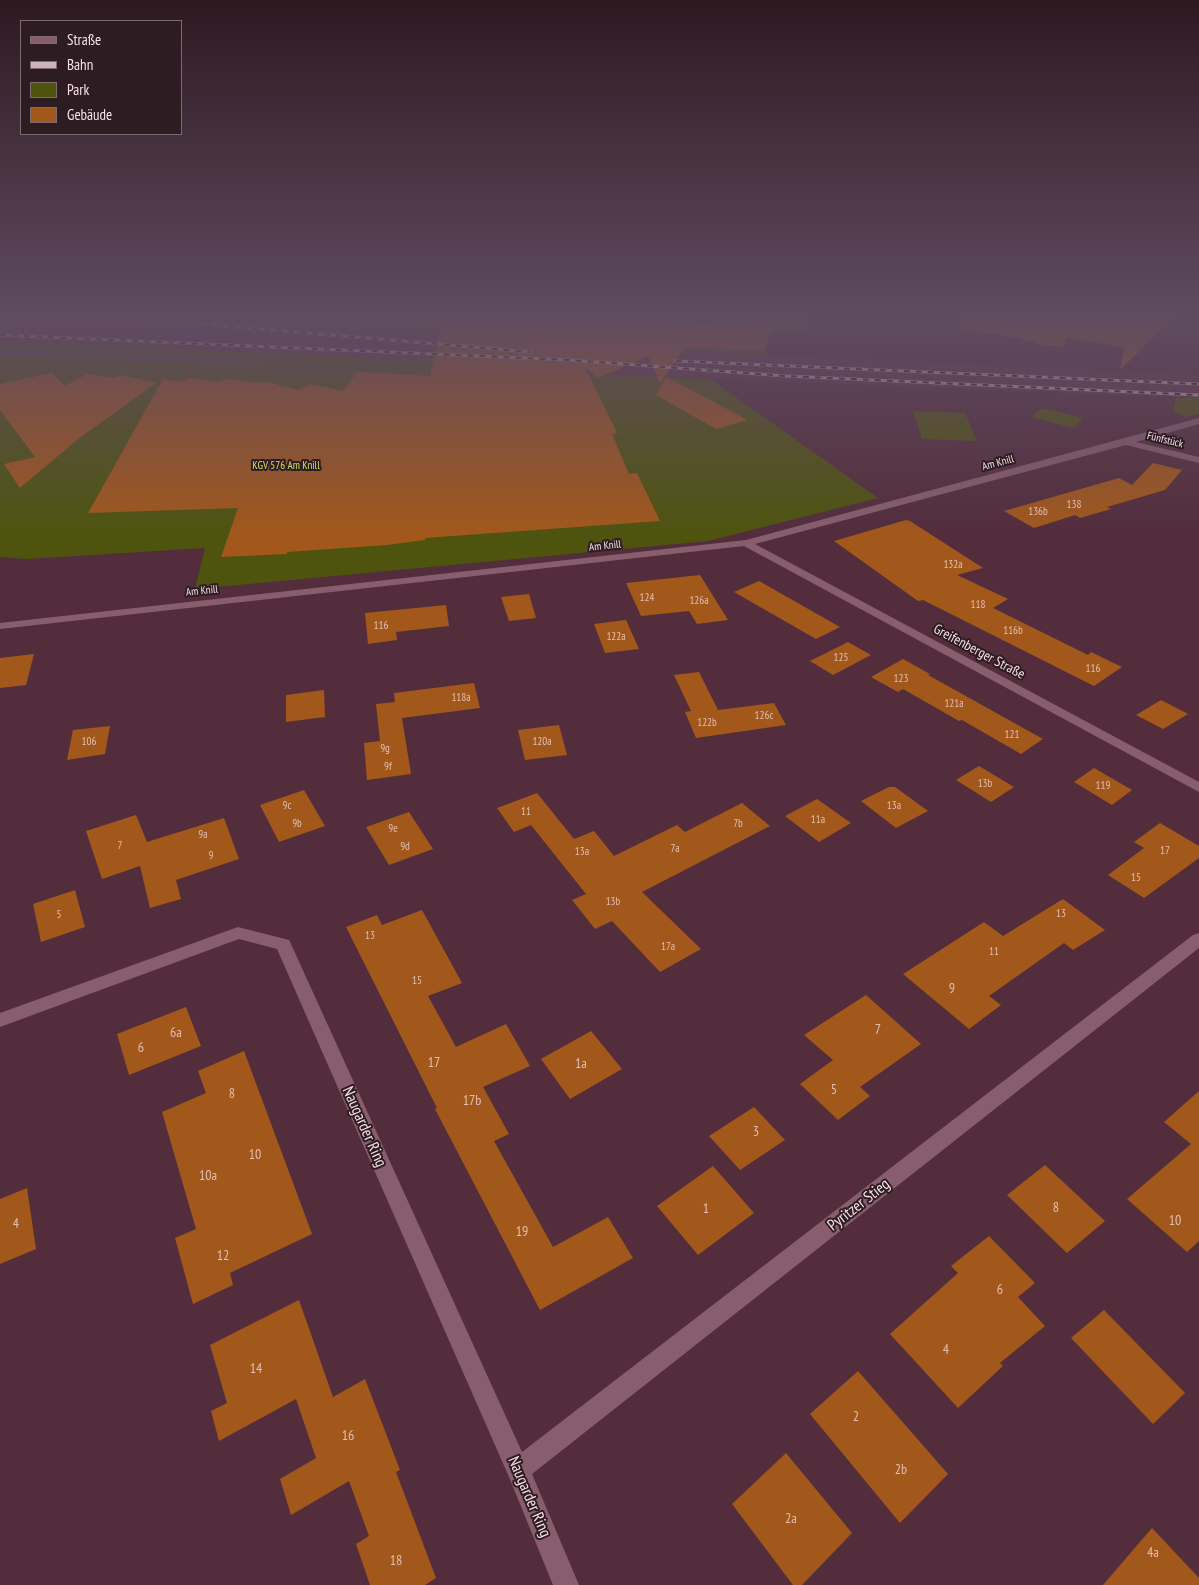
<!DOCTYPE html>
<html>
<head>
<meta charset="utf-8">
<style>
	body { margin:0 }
	#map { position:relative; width:1199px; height:1585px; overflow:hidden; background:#532d3c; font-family:"PT Sans Narrow",sans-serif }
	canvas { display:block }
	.legend { position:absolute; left:20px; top:20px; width:162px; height:115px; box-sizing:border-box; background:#2d1c22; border:1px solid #7f6a71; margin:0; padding:6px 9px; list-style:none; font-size:15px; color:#f9e0e8 }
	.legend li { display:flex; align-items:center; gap:10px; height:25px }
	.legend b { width:25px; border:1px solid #7f6a71 }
</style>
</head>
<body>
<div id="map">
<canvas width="1199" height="1585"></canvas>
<ul class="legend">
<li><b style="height:6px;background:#885e6e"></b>Straße</li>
<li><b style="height:6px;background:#cfb3bc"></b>Bahn</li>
<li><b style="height:14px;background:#4e540e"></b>Park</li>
<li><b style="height:14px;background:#a2581b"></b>Gebäude</li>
</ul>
</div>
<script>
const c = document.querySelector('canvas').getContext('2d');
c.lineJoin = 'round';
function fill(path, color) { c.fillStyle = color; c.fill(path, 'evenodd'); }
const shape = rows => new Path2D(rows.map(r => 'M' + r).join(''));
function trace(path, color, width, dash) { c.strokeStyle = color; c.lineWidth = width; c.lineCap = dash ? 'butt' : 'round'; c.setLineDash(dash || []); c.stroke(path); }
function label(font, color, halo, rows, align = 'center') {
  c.font = font + ' "PT Sans Narrow",sans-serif'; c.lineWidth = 4; c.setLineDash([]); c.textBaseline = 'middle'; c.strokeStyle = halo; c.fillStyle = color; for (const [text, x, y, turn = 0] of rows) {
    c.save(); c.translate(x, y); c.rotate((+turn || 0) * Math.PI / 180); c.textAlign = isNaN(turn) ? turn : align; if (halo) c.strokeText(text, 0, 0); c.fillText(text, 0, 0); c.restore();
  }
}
const built = shape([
	[0,315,230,315,767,355,1199,375,1199,398,494,370,495,360,341,356,0,341]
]);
const green = shape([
	[230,315,811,315,812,333,766,333,767,355,522,340],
	[0,341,341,356,495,360,494,370,710,379,878,498,708,541,195,589,205,548,27,559,0,557],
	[1176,398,1199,398,1199,414,1185,417,1173,410],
	[1042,408,1083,418,1073,428,1031,417],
	[913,411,965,413,977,441,922,439]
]);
const stream = shape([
	[250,315,269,315,312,321,310,322,250,315],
	[0,351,250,361,270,359,272,360,250,363,0,353,0,351]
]);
const building = shape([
	[447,315,533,315,748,326,749,315,776,315,764,351,685,347,660,383,648,356,598,378,585,367,617,433,612,434,629,474,637,473,660,521,425,538,425,540,387,545,287,552,287,554,221,557,238,508,88,513,163,379,182,382,190,378,220,382,225,379,262,383,266,382,298,390,309,384,343,391,357,372,430,376,442,322],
	[961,315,991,315,996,320,1002,315,1176,315,1120,370,1124,347,1066,338,1064,347,1036,344,1036,342,1022,340,1022,338,960,330],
	[52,373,65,386,87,374,115,378,121,375,156,383,78,439,20,488,4,464,35,457,0,410,0,384],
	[666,377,748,420,717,429,709,425,656,395],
	[1153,463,1182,470,1165,490,1107,507,1111,509,1080,518,1075,515,1034,528,1004,511,1119,478,1132,485],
	[906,520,910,521,983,568,957,575,1008,599,993,608,1088,655,1091,652,1122,667,1094,686,923,600,918,601,834,541],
	[700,575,728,620,697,624,689,611,641,616,626,583],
	[759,581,840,627,816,639,734,592],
	[529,594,536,618,509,621,501,597],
	[446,605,449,626,396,632,397,640,368,644,365,613],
	[626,620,639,649,605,653,594,624],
	[848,642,871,655,833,675,810,661],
	[34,654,26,685,0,688,0,658],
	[903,659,930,674,928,675,1043,739,1021,754,962,720,959,721,903,689,898,692,871,677],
	[699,672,718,710,774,703,786,725,696,738,685,712,691,711,674,675],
	[474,683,480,708,402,718,411,774,367,780,364,743,380,741,376,704,395,702,394,693],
	[324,690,325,717,286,722,286,695],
	[1161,700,1188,714,1163,729,1136,715],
	[559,725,567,755,525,760,518,730],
	[110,726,105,754,67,760,73,730],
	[979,766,1014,787,991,802,956,780],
	[1094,768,1132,790,1112,805,1074,782],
	[889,787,895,787,928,811,896,828,861,801],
	[304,790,325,826,279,842,260,805],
	[537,793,574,839,594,831,614,856,677,825,685,832,742,803,770,826,642,892,701,949,660,972,612,921,595,929,572,900,586,894,531,825,514,832,497,808],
	[817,799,851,823,819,842,785,816],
	[409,812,433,849,389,865,366,827],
	[136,815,147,842,224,818,239,859,176,880,181,899,150,908,140,866,102,879,86,831],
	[1160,823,1199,846,1199,858,1144,898,1108,875,1144,848,1134,842],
	[75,890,85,927,41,942,33,904],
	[1063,899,1105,930,1073,950,1064,943,989,996,1001,1005,969,1029,903,974,984,922,1003,936],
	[422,910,462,983,428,996,456,1047,506,1024,530,1066,483,1087,509,1134,494,1141,553,1247,608,1217,633,1258,540,1310,435,1109,437,1108,346,927,377,915,382,925],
	[866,995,921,1044,860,1087,870,1096,838,1120,800,1084,833,1060,804,1035],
	[186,1007,201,1046,129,1075,117,1034],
	[591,1031,622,1069,570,1099,541,1059],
	[244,1051,312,1234,230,1273,233,1285,193,1304,175,1238,196,1229,162,1112,206,1093,198,1071],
	[1199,1091,1199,1241,1187,1252,1127,1199,1191,1144,1164,1122],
	[754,1107,785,1140,740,1170,709,1136],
	[1045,1165,1105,1221,1067,1253,1007,1195],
	[713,1166,754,1213,698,1255,657,1206],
	[27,1188,36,1249,0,1264,0,1199],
	[989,1236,1035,1283,1018,1297,1045,1326,1000,1363,1003,1366,958,1408,890,1334,958,1273,951,1266],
	[299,1300,333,1397,365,1379,400,1470,396,1472,436,1578,425,1585,370,1585,356,1544,369,1536,349,1481,291,1515,280,1479,316,1458,296,1399,219,1441,211,1411,227,1403,210,1345],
	[1104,1310,1185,1393,1153,1424,1071,1338],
	[858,1371,948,1474,900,1523,810,1414],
	[786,1453,852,1533,802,1585,793,1585,732,1504],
	[1152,1528,1199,1578,1199,1585,1103,1585]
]);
const minor = shape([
	[1000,315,996,318,993,316,993,315,1000,315],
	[1199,418,1199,424,1136,442,1199,457,1199,463,1126,445,755,544,1199,782,1199,792,744,546,0,629,0,623,746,540,1199,418],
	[238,927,289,940,291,944,522,1452,1193,935,1199,933,1199,948,532,1474,579,1585,553,1585,509,1477,277,949,239,939,0,1027,0,1013,238,927]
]);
const rail = shape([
	[97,315,531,352],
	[0,335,569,360,786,376,1199,395],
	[676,361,1199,384]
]);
const farStreetnames = [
	["Fünfstück",1165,440,14],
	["Am Knill",998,463,-15],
	["Am Knill",605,546,-6],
	["Am Knill",202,591,-6]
];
const farParknames = [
	["KGV 576 Am Knill",286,466]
];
const numberNames = [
	["138",1074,505],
	["136b",1038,512],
	["132a",953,565],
	["124",647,598],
	["126a",699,601],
	["118",978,605],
	["116",381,626],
	["116b",1013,631],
	["122a",616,637],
	["125",841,658],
	["116",1093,669],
	["123",901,679],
	["118a",461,698],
	["121a",954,704],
	["126c",764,716],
	["122b",707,723],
	["121",1012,735],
	["106",89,742],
	["120a",542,742],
	["9g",385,749],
	["9f",388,767],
	["13b",985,784],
	["119",1103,786],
	["9c",287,806],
	["13a",894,806],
	["11",526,812],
	["11a",818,820],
	["9b",297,824],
	["7b",738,824],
	["9e",393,829],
	["9a",203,835],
	["7",120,846],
	["9d",405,847],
	["7a",675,849],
	["17",1165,851],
	["13a",582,852],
	["9",211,856],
	["15",1136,878],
	["13b",613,902],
	["13",1061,914],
	["5",59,915],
	["13",370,936],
	["17a",668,947],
	["11",994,952],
	["15",417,981]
];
const streetNames = [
	["Greifenberger Straße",979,652,28]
];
const nearNumbernames = [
	["9",952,989],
	["7",878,1030],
	["6a",176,1033],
	["6",141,1048],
	["17",434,1063],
	["1a",581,1064],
	["5",834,1090],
	["8",232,1094],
	["17b",472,1101],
	["3",756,1132],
	["10",255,1155],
	["10a",208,1176],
	["8",1056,1208],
	["1",706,1209],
	["10",1175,1221],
	["4",16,1224],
	["19",522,1232],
	["12",223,1256],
	["6",1000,1290],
	["4",946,1350],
	["14",256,1369],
	["2",856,1417],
	["16",348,1436],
	["2b",901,1470],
	["2a",791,1519],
	["4a",1153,1553],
	["18",396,1561]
];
const nearStreetnames = [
	["Naugarder Ring",364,1127,66],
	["Pyritzer Stieg",859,1205,-38],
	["Naugarder Ring",529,1497,67]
];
fill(built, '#603346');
fill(green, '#4e540e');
fill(stream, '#543e89');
fill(building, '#a2581b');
fill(minor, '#885e6e');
trace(rail, '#cfb3bc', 3);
trace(rail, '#2d1c22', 2, [6]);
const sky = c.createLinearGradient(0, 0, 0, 537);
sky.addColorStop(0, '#2e1921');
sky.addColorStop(0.59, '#604c61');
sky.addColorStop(1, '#604c6100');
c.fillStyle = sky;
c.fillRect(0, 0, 1199, 537);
label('11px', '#f9e0e8', '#2d1c22', farStreetnames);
label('11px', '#d2e062', '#2d1c22', farParknames);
label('11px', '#e3beb5', null, numberNames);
label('14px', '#f9e0e8', '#2d1c22', streetNames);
label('14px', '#e3beb5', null, nearNumbernames);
label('16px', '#f9e0e8', '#2d1c22', nearStreetnames);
</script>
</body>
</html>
